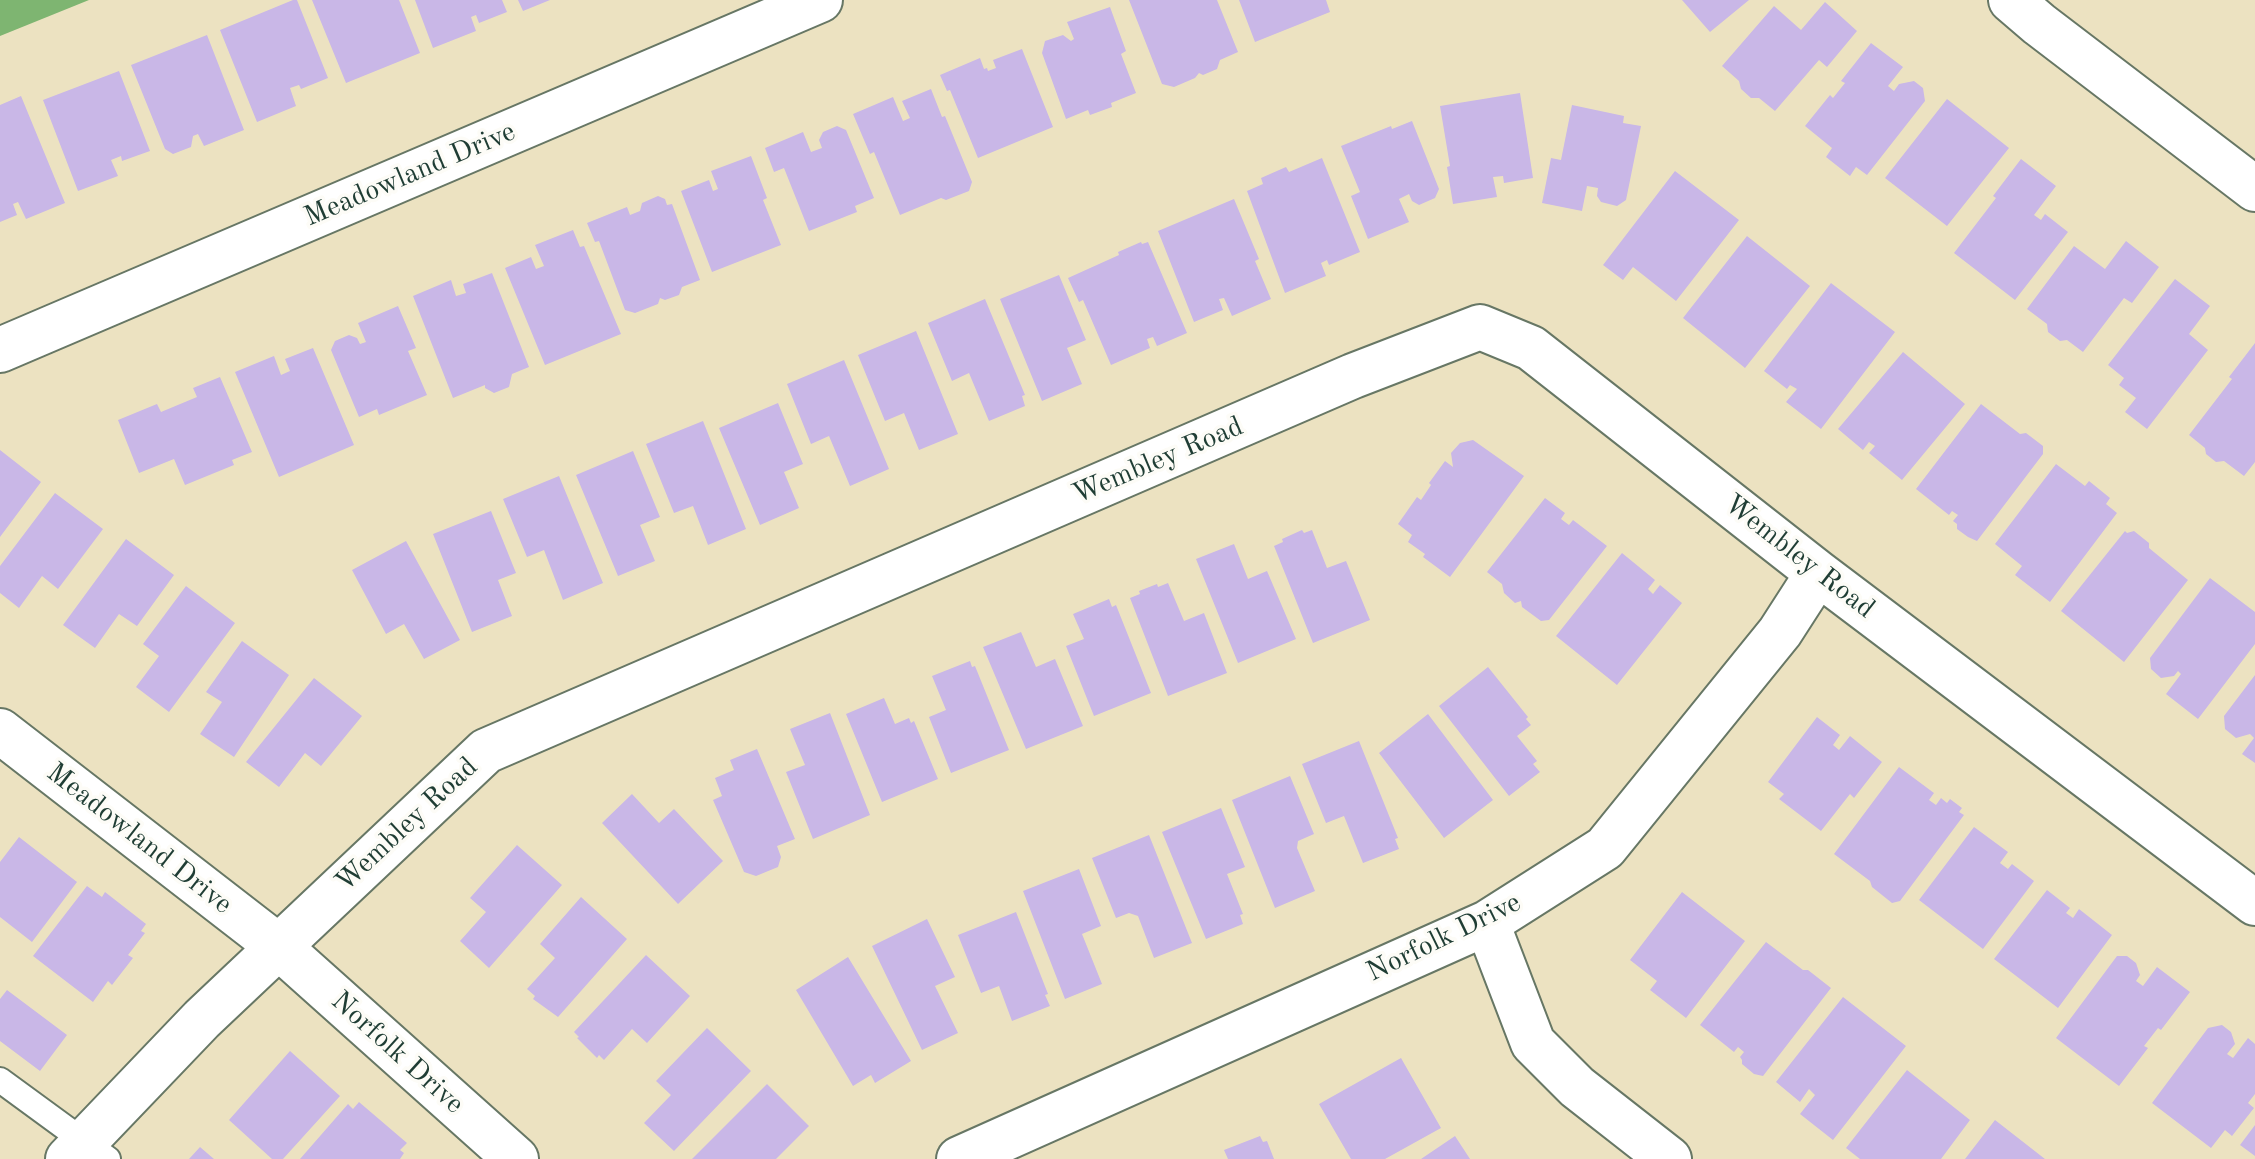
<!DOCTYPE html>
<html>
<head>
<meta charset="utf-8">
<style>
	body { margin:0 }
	canvas { display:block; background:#ece2c1 }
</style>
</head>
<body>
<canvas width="2255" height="1159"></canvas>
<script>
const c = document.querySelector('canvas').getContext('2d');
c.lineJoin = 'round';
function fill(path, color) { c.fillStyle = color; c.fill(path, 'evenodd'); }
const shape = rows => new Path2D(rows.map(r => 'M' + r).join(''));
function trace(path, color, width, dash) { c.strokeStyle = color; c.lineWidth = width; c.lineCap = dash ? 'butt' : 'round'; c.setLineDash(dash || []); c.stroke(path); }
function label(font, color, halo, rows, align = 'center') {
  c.font = font + ' "Old Standard TT",serif'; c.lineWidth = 7; c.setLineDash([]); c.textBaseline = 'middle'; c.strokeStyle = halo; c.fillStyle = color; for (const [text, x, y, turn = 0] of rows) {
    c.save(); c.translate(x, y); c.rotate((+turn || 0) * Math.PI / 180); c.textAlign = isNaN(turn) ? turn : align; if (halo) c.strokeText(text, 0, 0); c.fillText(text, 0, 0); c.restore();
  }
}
const forest = shape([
	[0,0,89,0,0,36]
]);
const building = shape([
	[293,0,297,0,328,78,301,89,299,85,290,88,296,106,257,122,220,30],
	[312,0,399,0,420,53,346,83],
	[415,0,502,0,507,12,479,23,476,15,471,17,476,31,433,48],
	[518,0,550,0,523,11],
	[1129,0,1217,0,1238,52,1220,60,1217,69,1203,75,1199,73,1195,78,1174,87,1162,84],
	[1239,0,1326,0,1330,12,1255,42],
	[1682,0,1749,0,1710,32],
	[1825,2,1857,31,1827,67,1819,60,1775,111,1759,98,1751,98,1741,89,1739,81,1722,66,1774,6,1801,30],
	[1110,7,1126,51,1121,54,1136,93,1111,103,1112,107,1090,115,1088,110,1066,119,1042,53,1045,41,1063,35,1071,41,1074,39,1067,22],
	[207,35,244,130,204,146,198,134,193,136,191,147,173,154,165,149,131,65],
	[1871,43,1903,67,1888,86,1894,91,1899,84,1914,81,1923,88,1925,101,1867,175,1856,167,1850,176,1826,157,1832,148,1805,126,1830,95,1833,98,1845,83,1841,81],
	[1022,49,1053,127,978,158,950,90,947,91,940,75,980,58,984,69,987,68,988,71,996,68,993,60],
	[119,71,150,151,122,161,121,156,111,160,118,176,78,191,43,100],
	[931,89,942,117,945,116,972,182,969,191,946,200,941,198,900,215,874,152,870,154,853,114,893,97,903,121,910,118,902,101],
	[1520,93,1533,178,1504,183,1503,176,1493,177,1497,197,1453,204,1447,167,1450,166,1440,106],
	[21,96,65,203,26,219,18,202,13,204,17,215,0,222,0,105],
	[1947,99,2009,148,1947,226,1885,178],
	[1572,105,1624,116,1623,123,1641,126,1626,200,1617,206,1601,202,1597,196,1598,188,1587,186,1582,211,1542,203,1551,158,1561,160],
	[1412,121,1439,189,1435,198,1419,205,1412,201,1409,194,1399,199,1409,222,1368,239,1351,196,1360,192,1341,146,1391,126,1392,129],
	[837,126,846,130,874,198,855,206,857,212,809,231,784,168,774,172,765,148,803,132,811,152,822,148,819,140,823,132],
	[751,156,767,198,763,200,781,245,712,272,681,191,709,180,713,191,718,189,711,171],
	[1322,158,1360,252,1329,265,1327,260,1321,263,1326,276,1285,293,1247,191,1263,184,1261,178,1286,167,1289,172],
	[2021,159,2056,186,2034,215,2041,220,2045,214,2068,232,2015,300,1954,253,1996,198,1993,196],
	[1675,171,1739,220,1676,301,1633,267,1623,280,1603,265],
	[658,196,665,199,667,205,672,204,700,280,682,287,679,295,665,300,660,298,658,304,635,313,625,310,599,241,595,242,587,223,627,207,630,215,640,211,642,203],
	[1234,199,1259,259,1255,261,1271,299,1232,316,1224,298,1219,299,1223,310,1194,322,1158,231],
	[573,230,580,247,584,246,621,334,545,365,505,268,531,257,536,269,544,266,535,245],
	[1747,236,1810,286,1745,368,1683,318],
	[2126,241,2159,267,2132,303,2124,298,2083,352,2067,340,2060,341,2048,332,2047,324,2027,309,2074,246,2105,269],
	[1141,242,1142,244,1148,242,1187,333,1157,346,1153,337,1147,339,1150,348,1111,365,1083,300,1079,302,1068,278,1119,255,1118,252],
	[492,273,529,367,512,374,509,387,494,393,485,388,485,385,453,398,413,296,451,280,456,296,466,293,463,284],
	[1059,275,1086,340,1067,348,1082,384,1042,401,1000,299],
	[2175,279,2210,306,2189,334,2208,350,2147,429,2125,412,2136,398,2119,385,2124,378,2108,365],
	[1831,283,1895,332,1821,429,1786,402,1797,389,1790,385,1787,389,1764,371],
	[985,299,1025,395,1022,396,1025,406,989,421,969,373,952,381,928,323],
	[398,306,416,348,408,351,427,395,379,415,377,409,359,417,331,350,335,341,349,335,357,338,360,344,366,342,358,323],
	[916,331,958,434,919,450,904,413,885,421,858,355],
	[2255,343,2255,462,2244,476,2224,461,2216,462,2206,454,2205,448,2189,435,2232,379,2229,377],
	[313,348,354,445,279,477,235,372,274,356,281,375,290,371,285,359],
	[1903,352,1965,404,1902,480,1869,453,1875,446,1869,442,1863,450,1838,429],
	[844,360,889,469,850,486,829,436,811,444,787,384],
	[220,377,252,452,232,460,234,465,185,485,174,459,139,473,118,420,157,404,161,412,197,397,193,388],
	[778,403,803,464,784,472,799,508,760,525,719,428],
	[1981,404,2020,434,2026,433,2043,446,2043,454,1977,541,1968,537,1957,529,1957,524,1953,521,1958,515,1952,511,1949,515,1916,489],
	[703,421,746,529,708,545,693,506,674,513,646,444],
	[1473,440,1524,476,1450,577,1423,557,1425,554,1408,542,1412,535,1398,524,1417,497,1421,500,1431,485,1429,483,1445,461,1453,467,1451,453,1460,443],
	[0,450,41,482,0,537],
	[633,451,660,517,640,525,655,561,618,576,576,475],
	[2056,464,2085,486,2089,481,2110,498,2106,504,2117,513,2050,602,2015,575,2022,566,1995,544],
	[559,476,603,583,563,600,544,550,527,557,503,499],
	[55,493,103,529,58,589,42,576,19,608,0,593,0,566],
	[1545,498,1565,513,1561,519,1569,525,1573,520,1607,546,1549,620,1541,621,1522,607,1521,601,1515,603,1504,593,1502,584,1487,572],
	[491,511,516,573,498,580,512,616,472,632,433,534],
	[1302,530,1304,533,1312,530,1327,568,1346,561,1370,620,1313,643,1274,546,1283,542,1282,539],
	[2125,531,2127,533,2134,531,2149,543,2149,548,2188,580,2124,662,2061,611],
	[126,539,174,575,137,626,119,614,95,648,63,625],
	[406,541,460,640,424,659,404,624,386,634,352,570],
	[1234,544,1248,579,1267,571,1296,639,1238,663,1196,559],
	[1622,553,1655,580,1648,589,1653,594,1660,585,1682,603,1617,685,1556,636],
	[2210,578,2255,612,2255,644,2198,719,2166,694,2181,674,2178,671,2174,676,2161,678,2151,669,2150,658],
	[1168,583,1184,621,1204,613,1227,673,1168,696,1130,598,1140,594,1139,591,1157,584,1158,587],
	[186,586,235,623,169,712,136,687,159,656,143,644],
	[1109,599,1112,607,1116,605,1151,693,1094,716,1066,646,1084,639,1073,614],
	[1021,632,1036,667,1055,659,1083,726,1026,749,983,647],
	[242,641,289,675,234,757,200,734,222,702,206,692],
	[970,661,972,667,975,666,1009,750,951,773,929,717,946,710,932,676],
	[1488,667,1528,717,1526,719,1531,725,1517,736,1537,761,1533,764,1540,772,1509,796,1439,706],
	[2255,675,2255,763,2242,754,2254,738,2250,734,2236,738,2225,729,2224,716],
	[314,678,362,716,321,766,305,753,279,787,246,762],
	[884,698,895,724,909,718,911,723,914,721,938,779,882,802,846,714],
	[830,713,870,815,813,839,786,772,805,765,790,729],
	[1428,714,1493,800,1444,838,1379,753],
	[1817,717,1840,735,1833,745,1839,750,1850,736,1882,762,1854,798,1850,794,1821,831,1779,799,1784,794,1768,782],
	[1359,741,1398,838,1395,839,1399,849,1363,863,1344,816,1326,823,1302,764],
	[757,749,795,839,777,846,781,857,778,867,756,876,744,872,713,800,722,796,715,778,734,770,730,760],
	[1899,767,1934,793,1929,800,1936,805,1941,798,1947,803,1950,799,1962,808,1959,812,1964,815,1900,901,1892,903,1872,887,1870,881,1834,854],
	[1290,776,1314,834,1298,841,1297,848,1315,891,1275,908,1232,800],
	[632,794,659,823,674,809,723,861,678,904,602,823],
	[1221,808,1245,867,1227,874,1243,914,1240,915,1243,924,1206,939,1162,832],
	[1974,827,2008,852,2000,863,2008,869,2012,864,2034,881,1983,949,1919,900],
	[1149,835,1192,943,1154,958,1138,916,1129,913,1116,918,1092,858],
	[19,837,77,882,32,942,0,917,0,862],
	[517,845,562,885,489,968,460,941,486,912,470,898],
	[1079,869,1101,926,1082,934,1102,984,1065,999,1023,891],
	[87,886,102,897,105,892,146,924,141,931,145,933,128,955,133,958,112,985,108,981,93,1002,33,956],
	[2047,890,2070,908,2066,913,2073,918,2079,909,2112,935,2058,1008,1994,959],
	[1682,892,1745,941,1686,1018,1650,990,1657,981,1630,960],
	[581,897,627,939,558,1017,533,999,535,996,527,989,555,958,540,944],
	[1016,912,1048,994,1045,995,1050,1006,1012,1021,999,986,981,993,958,935],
	[927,919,955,977,935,986,958,1033,922,1050,872,946],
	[1766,942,1803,970,1808,970,1831,988,1763,1076,1754,1074,1742,1064,1742,1060,1740,1057,1744,1052,1738,1047,1734,1052,1700,1025],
	[646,955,690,996,647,1043,632,1029,604,1060,599,1055,597,1058,577,1038,579,1037,574,1032],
	[2117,956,2127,956,2136,963,2140,975,2136,981,2143,986,2157,967,2190,992,2161,1030,2158,1028,2144,1046,2148,1048,2119,1086,2056,1038],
	[848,957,911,1061,875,1083,871,1075,853,1086,796,990],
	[7,990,67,1035,40,1071,0,1041,0,999],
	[1843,997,1906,1046,1833,1140,1800,1114,1815,1095,1809,1089,1800,1102,1776,1082],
	[2222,1025,2231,1032,2235,1044,2227,1054,2233,1058,2248,1038,2255,1044,2255,1094,2248,1103,2254,1108,2232,1136,2225,1130,2211,1148,2152,1103,2208,1028],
	[707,1028,751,1071,674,1151,644,1123,671,1095,656,1081],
	[290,1051,340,1096,283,1159,272,1159,229,1120],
	[1401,1058,1441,1128,1385,1159,1351,1159,1319,1104],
	[1907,1070,1970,1120,1941,1159,1860,1159,1846,1148],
	[767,1084,809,1126,776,1159,692,1159],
	[359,1102,407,1143,400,1150,404,1153,400,1159,300,1159,348,1104,353,1109],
	[1995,1120,2045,1159,1965,1159],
	[2255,1125,2255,1156,2240,1145],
	[1260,1136,1263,1142,1267,1141,1274,1159,1228,1159,1224,1150],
	[1455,1136,1470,1159,1421,1159],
	[200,1147,214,1159,189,1159]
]);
const lane = shape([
	[0,1080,108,1159]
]);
const street = shape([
	[0,350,820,0],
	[0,731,279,947,516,1159],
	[1487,923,1533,1043,1577,1087,1669,1159],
	[68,1159,202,1019,486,751,1353,376,1480,327,1531,348,1818,573,2255,903],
	[959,1159,1487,923,1605,848,1780,632,1818,573]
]);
const secondary = shape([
	[2011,0,2039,24,2255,189]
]);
const streetNames = [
	["Meadowland Drive",410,175,-23],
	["Wembley Road",1158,461,-23],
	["Wembley Road",1799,557,38],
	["Wembley Road",407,825,-43],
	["Meadowland Drive",139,839,38],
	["Norfolk Drive",1444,938,-26],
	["Norfolk Drive",397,1053,42]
];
fill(forest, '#7eb571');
fill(building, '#c9b7e7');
trace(lane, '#677765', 28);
trace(street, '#677765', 48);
trace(secondary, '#677765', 48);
trace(lane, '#fff', 24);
trace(street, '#fff', 44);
trace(secondary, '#fff', 44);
label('28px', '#1f3d34', '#fdfcf7', streetNames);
</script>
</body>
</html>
